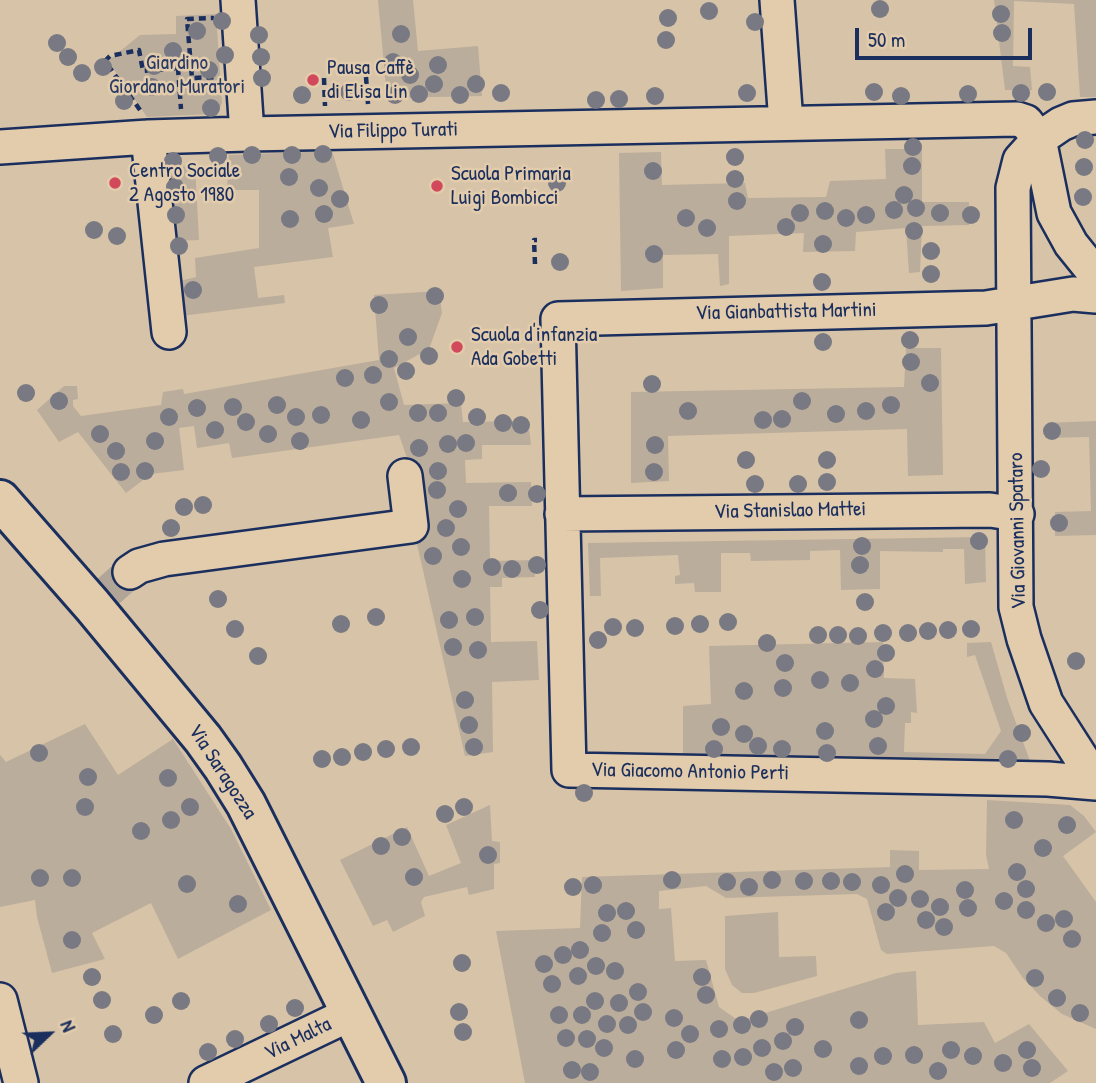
<!DOCTYPE html>
<html>
<head>
<meta charset="utf-8">
<style>
	body { margin:0 }
	#map { position:relative; width:1096px; height:1083px; overflow:hidden; background:#d7c3a7; font-family:"Patrick Hand",sans-serif }
	canvas { display:block }
	.north { position:absolute; left:14px; top:999px; width:70px; height:70px; -webkit-text-stroke:5px #e3ccac; paint-order:stroke; rotate:67deg; font-size:19px; font-weight:700; line-height:28px; text-align:center; color:#1b2f5e }
	.north::after { content:''; display:block; margin:auto; width:24px; height:32px; background:#1b2f5e; clip-path:polygon(50% 0,100% 100%,50% 72%,0 100%) }
	.scale { position:absolute; left:855px; top:28px; width:177px; height:32px; box-sizing:border-box; border:4px solid #1b2f5e; border-top:0; padding-left:9px; font-size:21px; line-height:24px; white-space:nowrap; color:#1b2f5e; -webkit-text-stroke:5px #e3ccac; paint-order:stroke }
</style>
</head>
<body>
<div id="map">
<canvas width="1096" height="1083"></canvas>
<div class="north">N</div>
<div class="scale">50 m</div>
</div>
<script>
const c = document.querySelector('canvas').getContext('2d');
c.lineJoin = 'round';
function fill(path, color) { c.fillStyle = color; c.fill(path, 'evenodd'); }
const shape = rows => new Path2D(rows.map(r => 'M' + r).join(''));
function trace(path, color, width, dash) { c.strokeStyle = color; c.lineWidth = width; c.lineCap = dash ? 'butt' : 'round'; c.setLineDash(dash || []); c.stroke(path); }
function label(font, color, halo, rows, align = 'center') {
  c.font = font + ' "Patrick Hand",sans-serif'; c.lineWidth = 5; c.setLineDash([]); c.textBaseline = 'middle'; c.strokeStyle = halo; c.fillStyle = color; for (const [text, x, y, turn = 0] of rows) {
    c.save(); c.translate(x, y); c.rotate((+turn || 0) * Math.PI / 180); c.textAlign = isNaN(turn) ? turn : align; if (halo) c.strokeText(text, 0, 0); c.fillText(text, 0, 0); c.restore();
  }
}
const green = shape([
	[378,0,413,0,418,51,478,46,482,96,387,98],
	[994,0,1096,0,1096,97,1080,97,1074,4,1014,1,1013,66,1030,67,1032,90,1005,90],
	[216,14,222,103,218,111,212,114,147,117,108,61,140,35,176,34,176,16],
	[885,149,922,149,922,202,969,202,969,225,922,226,920,272,909,273,906,228,856,232,855,251,803,252,804,233,729,236,729,284,720,286,718,254,663,255,663,288,621,291,619,153,661,152,662,185,745,183,748,198,826,197,830,181,886,179],
	[332,151,354,224,328,228,333,257,254,267,258,298,284,295,285,303,181,316,176,282,196,277,195,258,259,248,259,190,227,190,229,155],
	[195,166,199,240,174,241,171,167],
	[439,291,442,313,429,349,394,368,404,405,461,403,463,422,528,421,531,445,482,445,482,459,465,460,466,483,531,482,532,506,489,506,490,561,534,560,535,577,502,578,502,587,490,587,491,642,537,641,539,680,492,682,493,752,465,756,417,544,428,533,418,470,407,458,399,435,232,458,229,443,197,448,194,426,179,428,184,470,151,474,126,493,78,432,59,442,37,410,64,386,77,386,78,399,73,400,73,406,81,416,161,405,163,392,183,389,184,394,379,360,374,295],
	[906,348,941,348,943,475,908,476,907,429,668,436,669,481,631,483,631,392,904,387],
	[1096,421,1096,535,1055,536,1055,512,1091,511,1089,437,1046,438,1047,423],
	[985,537,986,582,965,584,964,549,943,549,943,552,880,551,880,589,841,590,840,550,810,551,810,560,751,561,750,553,721,553,721,592,695,592,694,583,675,584,675,576,680,575,678,555,600,558,601,596,590,596,588,543],
	[883,642,884,678,915,679,917,713,911,712,911,723,905,723,904,752,985,754,1001,731,975,655,967,657,967,643,991,642,1008,701,1030,761,1028,767,683,761,683,706,711,704,709,646],
	[85,724,118,775,173,739,231,829,271,910,178,959,151,903,92,933,105,959,52,973,37,917,35,900,0,907,0,755,6,762],
	[987,800,1070,805,1084,816,1096,832,1063,856,1096,902,1096,1029,1062,1014,1040,996,1023,978,1006,953,994,946,887,954,881,950,867,899,857,894,726,898,706,886,659,891,659,909,671,908,675,961,706,960,719,1007,739,1021,896,973,916,971,918,1025,984,1022,995,1043,1029,1024,1068,1071,1050,1083,525,1083,496,931,580,928,582,877,890,867,890,850,919,851,919,870,989,869,986,855],
	[490,805,492,841,500,842,500,863,494,864,494,889,469,895,467,887,424,897,421,902,425,916,393,932,387,920,373,926,340,860,407,827,429,876,461,863,446,825],
	[778,912,779,957,816,956,817,976,754,993,742,993,732,985,725,969,725,916]
]);
const minorTunnel = shape([
	[102,597,130,572]
]);
const path = shape([
	[191,67,187,19,214,18],
	[178,68,181,109],
	[366,77,368,104],
	[324,78,325,106],
	[140,110,105,61,110,56,139,50,143,71,191,67,192,78,217,77],
	[535,264,534,240,537,240]
]);
const minor = shape([
	[238,0,247,134],
	[777,0,786,123],
	[1096,117,1073,119,1061,124,1039,139,1020,160,1013,188,1016,607,1024,639,1046,703,1096,781],
	[148,137,169,332],
	[0,147,148,137,247,134,1017,119,1026,122,1039,139,1054,213,1071,244,1096,275],
	[1096,296,1073,294,986,308,558,319,569,770,1048,779,1096,783],
	[562,514,990,510,1017,514],
	[130,572,139,566,164,559,411,526,405,476],
	[0,1000,21,1083],
	[206,1083,352,1013]
]);
const major = shape([
	[0,500,92,605,203,739,223,767,246,804,386,1083]
]);
const trees = [
	[880,9],
	[709,11],
	[1001,14],
	[668,18],
	[222,21],
	[755,22],
	[197,31],
	[1002,33],
	[401,34],
	[259,35],
	[666,40],
	[57,43],
	[173,51],
	[225,55],
	[68,57],
	[261,57],
	[393,62],
	[438,65],
	[154,66],
	[103,67],
	[209,70],
	[82,73],
	[410,75],
	[262,78],
	[434,84],
	[476,84],
	[152,87],
	[349,92],
	[874,92],
	[1047,92],
	[501,93],
	[747,93],
	[1021,93],
	[419,94],
	[968,94],
	[302,95],
	[395,95],
	[460,95],
	[655,96],
	[901,96],
	[619,99],
	[596,100],
	[124,101],
	[211,108],
	[1085,140],
	[913,147],
	[323,154],
	[252,155],
	[292,155],
	[218,156],
	[735,157],
	[173,161],
	[912,166],
	[1084,167],
	[653,171],
	[289,177],
	[735,179],
	[557,183],
	[175,187],
	[319,188],
	[904,195],
	[1083,197],
	[340,199],
	[737,201],
	[916,208],
	[894,210],
	[825,211],
	[800,213],
	[940,213],
	[324,214],
	[176,215],
	[866,215],
	[971,215],
	[686,218],
	[846,218],
	[290,219],
	[786,227],
	[707,228],
	[94,230],
	[914,231],
	[117,236],
	[823,244],
	[179,246],
	[931,251],
	[654,254],
	[560,262],
	[931,274],
	[822,282],
	[193,290],
	[435,296],
	[379,305],
	[408,337],
	[910,340],
	[823,342],
	[429,356],
	[389,359],
	[911,362],
	[406,371],
	[373,375],
	[345,378],
	[930,383],
	[652,384],
	[26,393],
	[456,398],
	[59,401],
	[802,401],
	[389,402],
	[277,405],
	[891,405],
	[233,407],
	[197,408],
	[688,411],
	[866,411],
	[418,413],
	[438,413],
	[836,414],
	[321,415],
	[169,417],
	[296,417],
	[477,417],
	[782,419],
	[361,420],
	[763,420],
	[246,422],
	[503,423],
	[521,425],
	[215,430],
	[1052,431],
	[100,434],
	[268,434],
	[155,441],
	[300,441],
	[466,443],
	[448,444],
	[655,445],
	[419,448],
	[116,451],
	[746,460],
	[827,460],
	[1041,469],
	[145,471],
	[438,471],
	[121,472],
	[654,472],
	[827,482],
	[755,484],
	[798,484],
	[437,490],
	[508,493],
	[537,494],
	[203,505],
	[184,507],
	[458,509],
	[1059,523],
	[171,528],
	[446,528],
	[979,541],
	[862,546],
	[461,547],
	[433,556],
	[537,565],
	[860,565],
	[492,567],
	[512,569],
	[462,579],
	[218,599],
	[865,602],
	[540,610],
	[376,617],
	[475,617],
	[449,620],
	[728,622],
	[341,624],
	[700,624],
	[675,626],
	[613,627],
	[635,628],
	[235,629],
	[971,629],
	[948,630],
	[928,631],
	[883,633],
	[908,633],
	[818,635],
	[838,635],
	[858,636],
	[598,640],
	[767,643],
	[453,647],
	[478,650],
	[886,653],
	[258,656],
	[1076,661],
	[785,663],
	[875,669],
	[820,680],
	[850,683],
	[783,688],
	[744,691],
	[465,700],
	[886,706],
	[874,719],
	[469,725],
	[721,727],
	[825,731],
	[1022,733],
	[744,734],
	[758,746],
	[878,746],
	[411,747],
	[474,747],
	[386,749],
	[714,749],
	[782,749],
	[363,752],
	[39,753],
	[827,753],
	[342,757],
	[322,759],
	[1008,759],
	[88,777],
	[168,778],
	[584,793],
	[85,807],
	[190,807],
	[464,807],
	[445,814],
	[171,820],
	[1014,820],
	[1067,825],
	[141,831],
	[402,837],
	[381,846],
	[1043,848],
	[488,855],
	[1017,872],
	[905,874],
	[414,877],
	[40,878],
	[72,878],
	[672,880],
	[772,880],
	[804,881],
	[831,881],
	[727,882],
	[852,882],
	[187,884],
	[593,885],
	[881,885],
	[573,887],
	[749,887],
	[1026,889],
	[965,890],
	[898,898],
	[920,899],
	[1004,901],
	[238,904],
	[940,907],
	[968,908],
	[1026,910],
	[626,911],
	[886,912],
	[607,913],
	[1064,919],
	[926,920],
	[1046,923],
	[944,927],
	[636,930],
	[602,933],
	[1072,939],
	[72,940],
	[580,950],
	[563,955],
	[462,963],
	[544,964],
	[596,966],
	[615,971],
	[578,976],
	[92,977],
	[702,977],
	[1035,978],
	[552,984],
	[638,992],
	[706,995],
	[1057,998],
	[102,1000],
	[181,1001],
	[595,1001],
	[619,1003],
	[295,1008],
	[459,1012],
	[643,1012],
	[1080,1013],
	[154,1015],
	[559,1015],
	[582,1015],
	[674,1018],
	[759,1019],
	[859,1020],
	[269,1024],
	[607,1024],
	[628,1025],
	[742,1025],
	[795,1027],
	[719,1029],
	[463,1032],
	[113,1034],
	[690,1034],
	[566,1038],
	[235,1039],
	[587,1039],
	[783,1041],
	[604,1048],
	[762,1048],
	[823,1049],
	[676,1050],
	[951,1050],
	[1027,1050],
	[208,1052],
	[914,1055],
	[883,1056],
	[973,1056],
	[743,1057],
	[635,1059],
	[722,1059],
	[1003,1063],
	[859,1066],
	[793,1068],
	[1032,1068],
	[572,1070],
	[938,1071],
	[590,1072],
	[774,1072]
];
const markers = [
	[313,80,7,"#d1495b"],
	[115,183,7,"#d1495b"],
	[437,186,7,"#d1495b"],
	[457,347,7,"#d1495b"]
];
const parkNames = [
	["Giardino",177,63],
	["Giordano Muratori",177,87]
];
const poiNames = [
	["Pausa Caffè",327,68],
	["di Elisa Lin",327,92],
	["Centro Sociale",129,171],
	["2 Agosto 1980",129,195],
	["Scuola Primaria",451,174],
	["Luigi Bombicci",451,198],
	["Scuola d'infanzia",471,335],
	["Ada Gobetti",471,359]
];
const streetNames = [
	["Via Filippo Turati",393,131,-1],
	["Via Gianbattista Martini",786,312,-1],
	["Via Stanislao Mattei",790,511,-1],
	["Via Giovanni Spataro",1018,531,-91],
	["Via Saragozza",222,772,57],
	["Via Giacomo Antonio Perti",690,772,1],
	["Via Malta",298,1039,-26]
];
fill(green, '#bbad9c');
trace(minorTunnel, '#b1a598', 33, [33, 17]);
trace(minor, '#1b2f5e', 38);
trace(major, '#1b2f5e', 44);
trace(path, '#1b2f5e', 4.5, [7, 5]);
trace(minor, '#e3ccac', 33);
trace(major, '#e3ccac', 38);
c.fillStyle = '#787982';
for (const [x, y] of trees) { c.beginPath(); c.arc(x, y, 9, 0, 2 * Math.PI); c.fill(); }
for (const [x, y, r, color] of markers) { const dot = new Path2D(); dot.arc(x, y, r, 0, 2 * Math.PI); c.fillStyle = color; c.fill(dot); trace(dot, '#e3ccac', 2.5); }
label('21px', '#2b3c64', '#e3ccac', parkNames);
label('21px', '#1b2f5e', '#e3ccac', poiNames, 'left');
label('21px', '#1b2f5e', '#e3ccac', streetNames);
</script>
</body>
</html>
